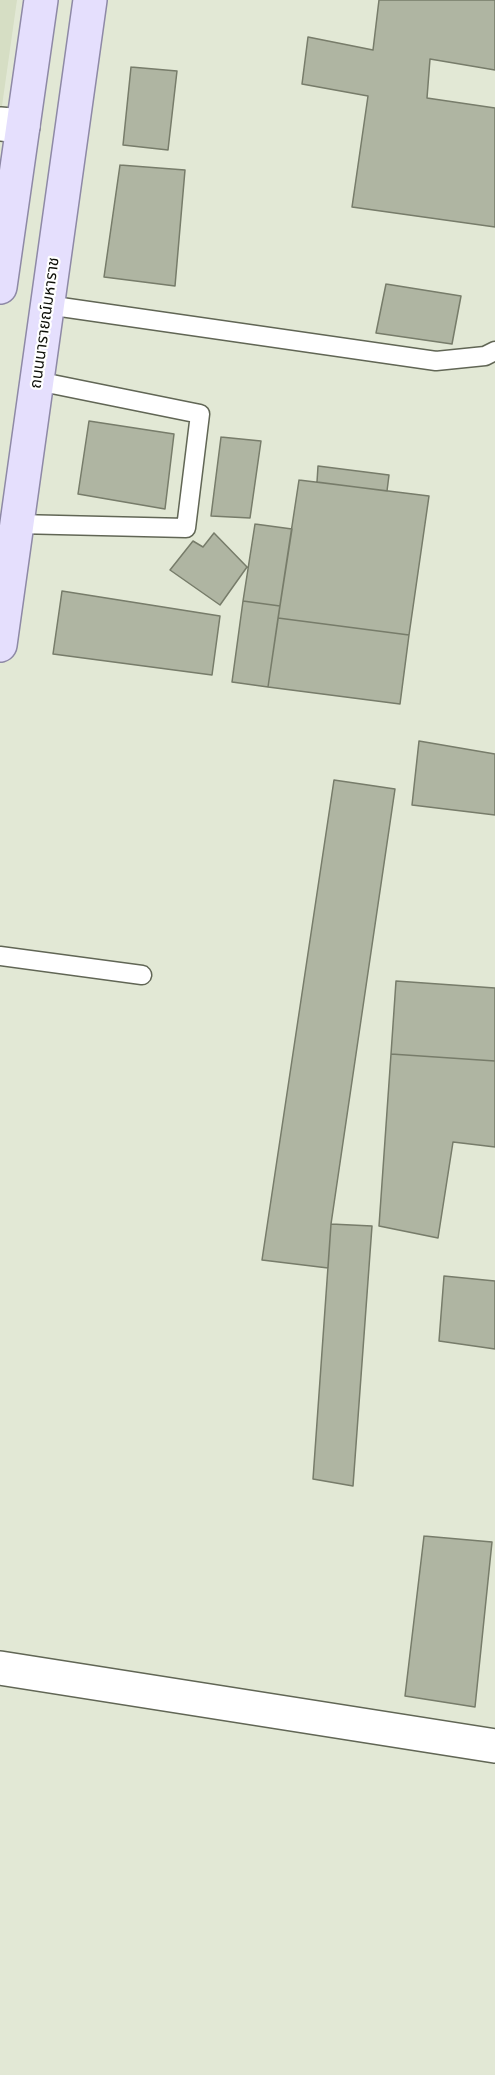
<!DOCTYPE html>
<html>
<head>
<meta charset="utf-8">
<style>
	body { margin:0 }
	canvas { display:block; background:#e2e8d5 }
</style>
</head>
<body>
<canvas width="495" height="2075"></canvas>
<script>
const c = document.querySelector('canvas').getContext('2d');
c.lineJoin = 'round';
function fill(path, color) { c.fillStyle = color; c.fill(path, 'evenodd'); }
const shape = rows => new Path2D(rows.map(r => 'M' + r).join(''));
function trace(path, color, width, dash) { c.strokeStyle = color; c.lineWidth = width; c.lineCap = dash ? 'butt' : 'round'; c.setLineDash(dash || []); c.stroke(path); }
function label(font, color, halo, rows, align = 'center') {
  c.font = font + ' Rubik,"Noto Sans Thai",sans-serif'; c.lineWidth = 4.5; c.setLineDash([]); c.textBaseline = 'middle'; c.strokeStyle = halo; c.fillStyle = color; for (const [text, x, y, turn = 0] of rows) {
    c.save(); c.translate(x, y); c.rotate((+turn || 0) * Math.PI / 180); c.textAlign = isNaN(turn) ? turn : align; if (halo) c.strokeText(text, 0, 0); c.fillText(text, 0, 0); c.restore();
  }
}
const built = shape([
	[0,0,17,0,0,120]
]);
const building = shape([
	[379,0,495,0,495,70,430,59,427,98,495,108,495,227,352,207,368,96,302,84,308,37,373,50,379,0],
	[131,67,177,71,168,150,123,145,131,67],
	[120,165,185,170,175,286,104,277,120,165],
	[386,284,461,296,452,344,376,333,386,284],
	[89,421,174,434,165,509,78,494,89,421],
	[221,437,261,441,250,518,211,516,221,437],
	[318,466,389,475,387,491,317,482,318,466],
	[299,480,429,496,409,635,278,618,299,480],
	[255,524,292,529,280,606,243,601,255,524],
	[214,533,247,567,220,605,170,570,193,541,203,547,214,533],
	[62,591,220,616,212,675,53,654,62,591],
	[243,601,280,606,268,687,232,682,243,601],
	[278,618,409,635,400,704,268,687,278,618],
	[419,741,495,754,495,815,412,805,419,741],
	[334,780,395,789,331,1224,328,1268,262,1260,334,780],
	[396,981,495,988,495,1061,391,1054,396,981],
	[391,1054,495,1061,495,1147,453,1142,438,1238,379,1226,391,1054],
	[331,1224,372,1226,353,1486,313,1479,331,1224],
	[444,1276,495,1281,495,1349,439,1341,444,1276],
	[424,1536,492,1542,475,1707,405,1696,424,1536]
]);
const lane = shape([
	[47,305,436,361,485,356,495,351],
	[17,524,186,528,200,414,37,381],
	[0,956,142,975]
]);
const street = shape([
	[0,124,23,126],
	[0,1668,495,1746]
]);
const primary = shape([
	[0,287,41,0],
	[0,645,90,0]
]);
const streetNames = [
	["ถนนนารายณ์มหาราช",45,323,-82]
];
fill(built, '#d6dec4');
fill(building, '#afb5a2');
trace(building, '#777c6a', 1.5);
trace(lane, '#616655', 21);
trace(street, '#616655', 36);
trace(primary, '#8e89a6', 36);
trace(lane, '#fff', 18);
trace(street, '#fff', 33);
trace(primary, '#e5dffd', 33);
label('16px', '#0e1009', '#fff', streetNames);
</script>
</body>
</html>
